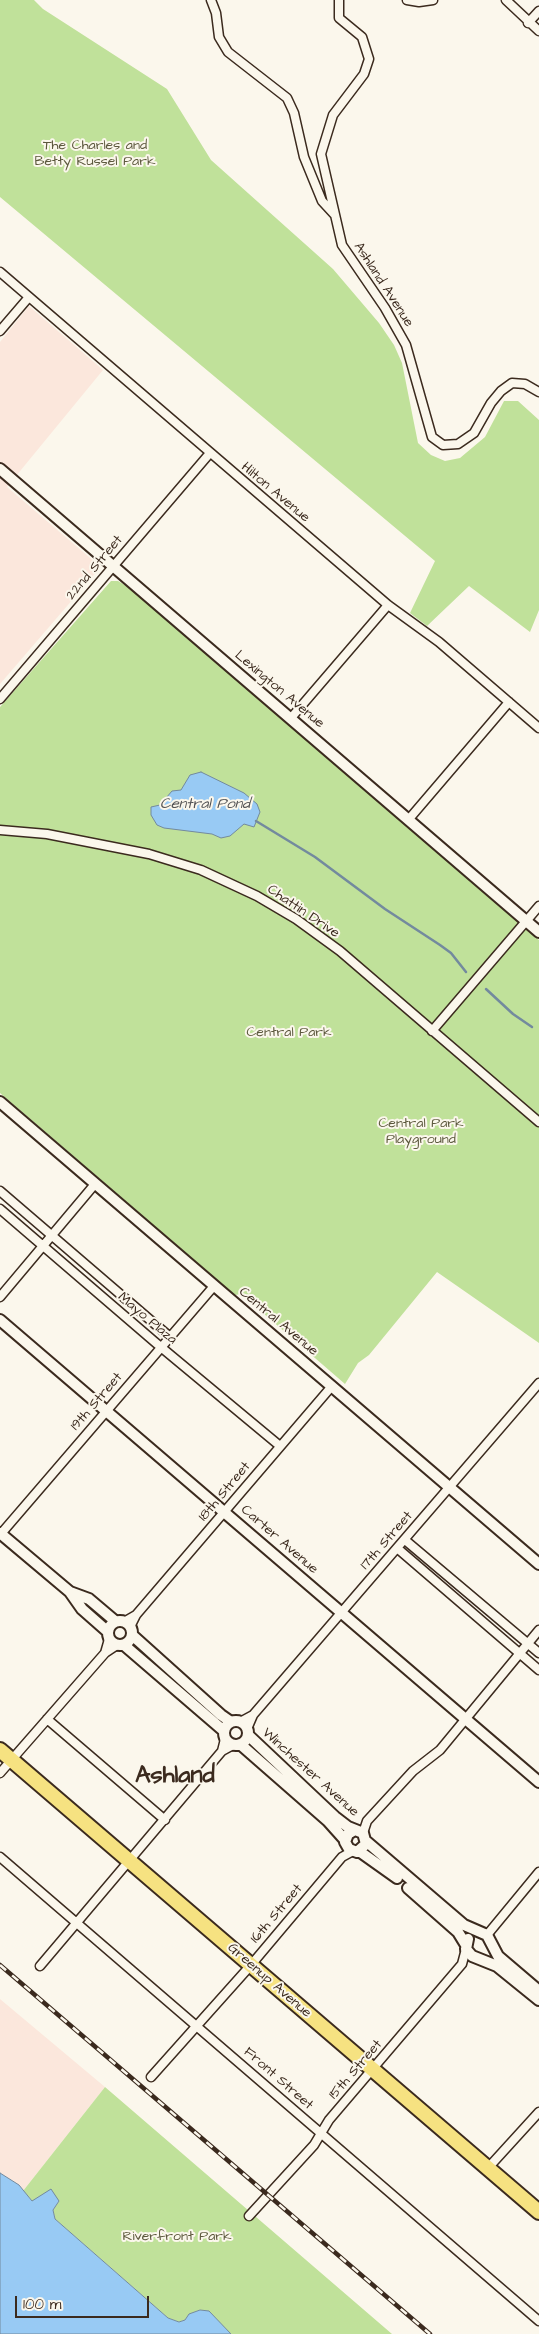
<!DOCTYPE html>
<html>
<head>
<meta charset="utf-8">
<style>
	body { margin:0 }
	#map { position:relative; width:539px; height:2334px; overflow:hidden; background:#fbf7ec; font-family:"Architects Daughter",sans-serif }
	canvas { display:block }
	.scale { position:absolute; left:15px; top:2296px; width:134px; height:22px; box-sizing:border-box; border:2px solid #3b2a1e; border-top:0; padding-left:6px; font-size:15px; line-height:18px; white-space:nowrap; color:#3b2a1e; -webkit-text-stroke:4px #fbf7ec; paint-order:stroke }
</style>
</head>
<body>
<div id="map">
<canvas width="539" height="2334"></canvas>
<div class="scale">100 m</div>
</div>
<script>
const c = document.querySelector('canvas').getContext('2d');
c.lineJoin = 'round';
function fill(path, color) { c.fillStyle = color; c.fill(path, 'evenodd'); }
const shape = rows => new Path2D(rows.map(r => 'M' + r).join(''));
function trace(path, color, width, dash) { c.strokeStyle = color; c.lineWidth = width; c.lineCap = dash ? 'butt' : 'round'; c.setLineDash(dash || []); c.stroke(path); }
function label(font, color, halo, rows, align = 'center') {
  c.font = font + ' "Architects Daughter",sans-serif'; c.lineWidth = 4; c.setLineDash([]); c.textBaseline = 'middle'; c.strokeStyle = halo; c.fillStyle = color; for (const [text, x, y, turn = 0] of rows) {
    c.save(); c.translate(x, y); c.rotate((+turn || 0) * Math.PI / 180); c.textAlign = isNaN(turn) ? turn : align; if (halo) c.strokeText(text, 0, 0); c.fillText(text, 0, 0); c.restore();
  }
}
const built = shape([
	[29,306,103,370,7,487,96,563,98,570,0,684,0,342],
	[0,1999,105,2087,23,2191,19,2185,0,2173]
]);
const green = shape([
	[0,0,34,0,43,9,167,89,211,160,333,269,379,323,394,345,402,363,418,443,431,455,445,461,460,458,485,437,504,401,518,401,539,420,539,610,530,632,469,586,427,626,410,613,435,561,0,197],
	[111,581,118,581,128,587,539,940,539,1343,437,1272,369,1355,358,1363,345,1384,241,1294,235,1295,0,1093,0,707],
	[105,2087,392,2334,231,2334,209,2312,200,2310,190,2314,185,2320,179,2322,168,2318,55,2219,53,2210,59,2201,32,2201,23,2191]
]);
const water = shape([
	[201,772,244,793,257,804,260,812,254,827,244,824,230,836,221,838,212,834,164,828,157,825,151,815,151,807,160,805,172,791,181,790,190,775,201,772],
	[0,2173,19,2185,32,2201,51,2189,59,2201,53,2210,55,2219,168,2318,179,2322,185,2320,189,2314,200,2310,209,2311,231,2334,0,2334,0,2173]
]);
const stream = shape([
	[256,821,315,857,385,909,440,945,451,953,466,972],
	[486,989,513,1014,532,1027]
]);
const street = shape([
	[211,0,216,13,219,37,228,52,287,98,294,113,304,157,322,201,334,214],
	[339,0,339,18,362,37,369,59,364,74,333,115,321,154,342,245,385,308,406,345,432,437,443,445,458,444,474,433,491,403,501,391,512,383,525,384,539,392],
	[407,0,419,2,433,0],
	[506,0,539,31],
	[528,23,539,11],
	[0,272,388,605,439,642,539,728],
	[0,331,29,297],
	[0,699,210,453],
	[291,718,388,605],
	[409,819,509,702],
	[0,830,47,834,149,854,201,870,257,896,296,919,340,951,539,1122],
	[432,1031,539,906],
	[0,1191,170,1337],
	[0,1209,156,1343,280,1446],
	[0,1297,95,1184],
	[0,1535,214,1286],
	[405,1540,539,1653],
	[397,1548,539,1670],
	[124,1622,136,1615],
	[130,1627,136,1615,332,1386],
	[105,1653,109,1639],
	[47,1719,165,1820],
	[240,1722,253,1715],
	[247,1729,253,1715,539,1383],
	[222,1751,225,1739],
	[0,1773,105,1653,117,1645],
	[363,1833,367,1821,413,1771,440,1750,539,1630],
	[0,1857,539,2321],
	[487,1935,539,1872],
	[40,1966,222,1751,233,1745],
	[151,2077,251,1965,342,1857,353,1851],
	[488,2168,539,2112],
	[249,2216,314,2145,329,2120,462,1964,466,1949]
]);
const secondary = shape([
	[0,469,539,932],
	[0,1102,539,1564],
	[0,1320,539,1782],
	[0,1533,70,1592,82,1609,107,1631],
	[70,1592,89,1599,115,1621],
	'108 1633a12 12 0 1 1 24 0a12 12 0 1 1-24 0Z',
	[132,1635,221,1715,231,1722],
	[124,1645,224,1731],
	'224 1733a12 12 0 1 1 24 0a12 12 0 1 1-24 0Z',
	[248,1735,335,1817,348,1827,363,1833,366,1844,357,1852,349,1849,345,1842,348,1834,355,1830],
	[240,1744,328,1821,345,1840],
	[367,1842,464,1925,487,1935,498,1956,539,1991],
	[359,1851,397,1878],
	[408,1888,458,1932,466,1945],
	[468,1939,466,1949,472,1956,497,1966,539,2000]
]);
const highway = shape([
	[0,1750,539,2212]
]);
const rail = shape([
	[0,1965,430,2334]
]);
const parkNames = [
	["The Charles and",95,146],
	["Betty Russel Park",95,162],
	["Central Park",289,1033],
	["Central Park",421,1124],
	["Playground",421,1140],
	["Riverfront Park",177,2237]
];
const streetNames = [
	["Ashland Avenue",383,285,57],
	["Hilton Avenue",275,493,40],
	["22nd Street",95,568,-50],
	["Lexington Avenue",279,690,40],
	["Chattin Drive",303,912,34],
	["Mayo Plaza",147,1319,40],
	["Central Avenue",278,1322,40],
	["19th Street",97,1402,-49],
	["18th Street",225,1492,-50],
	["Carter Avenue",279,1540,41],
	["17th Street",387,1541,-49],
	["Winchester Avenue",310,1773,42],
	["16th Street",277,1914,-50],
	["Greenup Avenue",269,1981,41],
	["15th Street",356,2070,-49],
	["Front Street",278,2079,41]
];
const waterNames = [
	["Central Pond",205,805]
];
const townNames = [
	["Ashland",175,1777]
];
fill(built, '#fbe7dc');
fill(green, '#c0e19a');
fill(water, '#98caf4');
trace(water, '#738a9e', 1);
trace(stream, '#738a9e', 2.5);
trace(street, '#3b2a1e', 11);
trace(secondary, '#3b2a1e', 14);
trace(highway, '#3b2a1e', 18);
trace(street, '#fbf7ec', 8);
trace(secondary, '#fbf7ec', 10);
trace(highway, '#f6e281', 14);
trace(rail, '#3b2a1e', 4.5);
trace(rail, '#fbf7ec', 2.5, [8]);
label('14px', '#5c583d', '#fbf7ec', parkNames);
label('14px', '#3b2a1e', '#fbf7ec', streetNames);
label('italic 15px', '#525254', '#fbf7ec', waterNames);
label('bold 24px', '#3b2a1e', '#fbf7ec', townNames);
</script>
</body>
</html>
